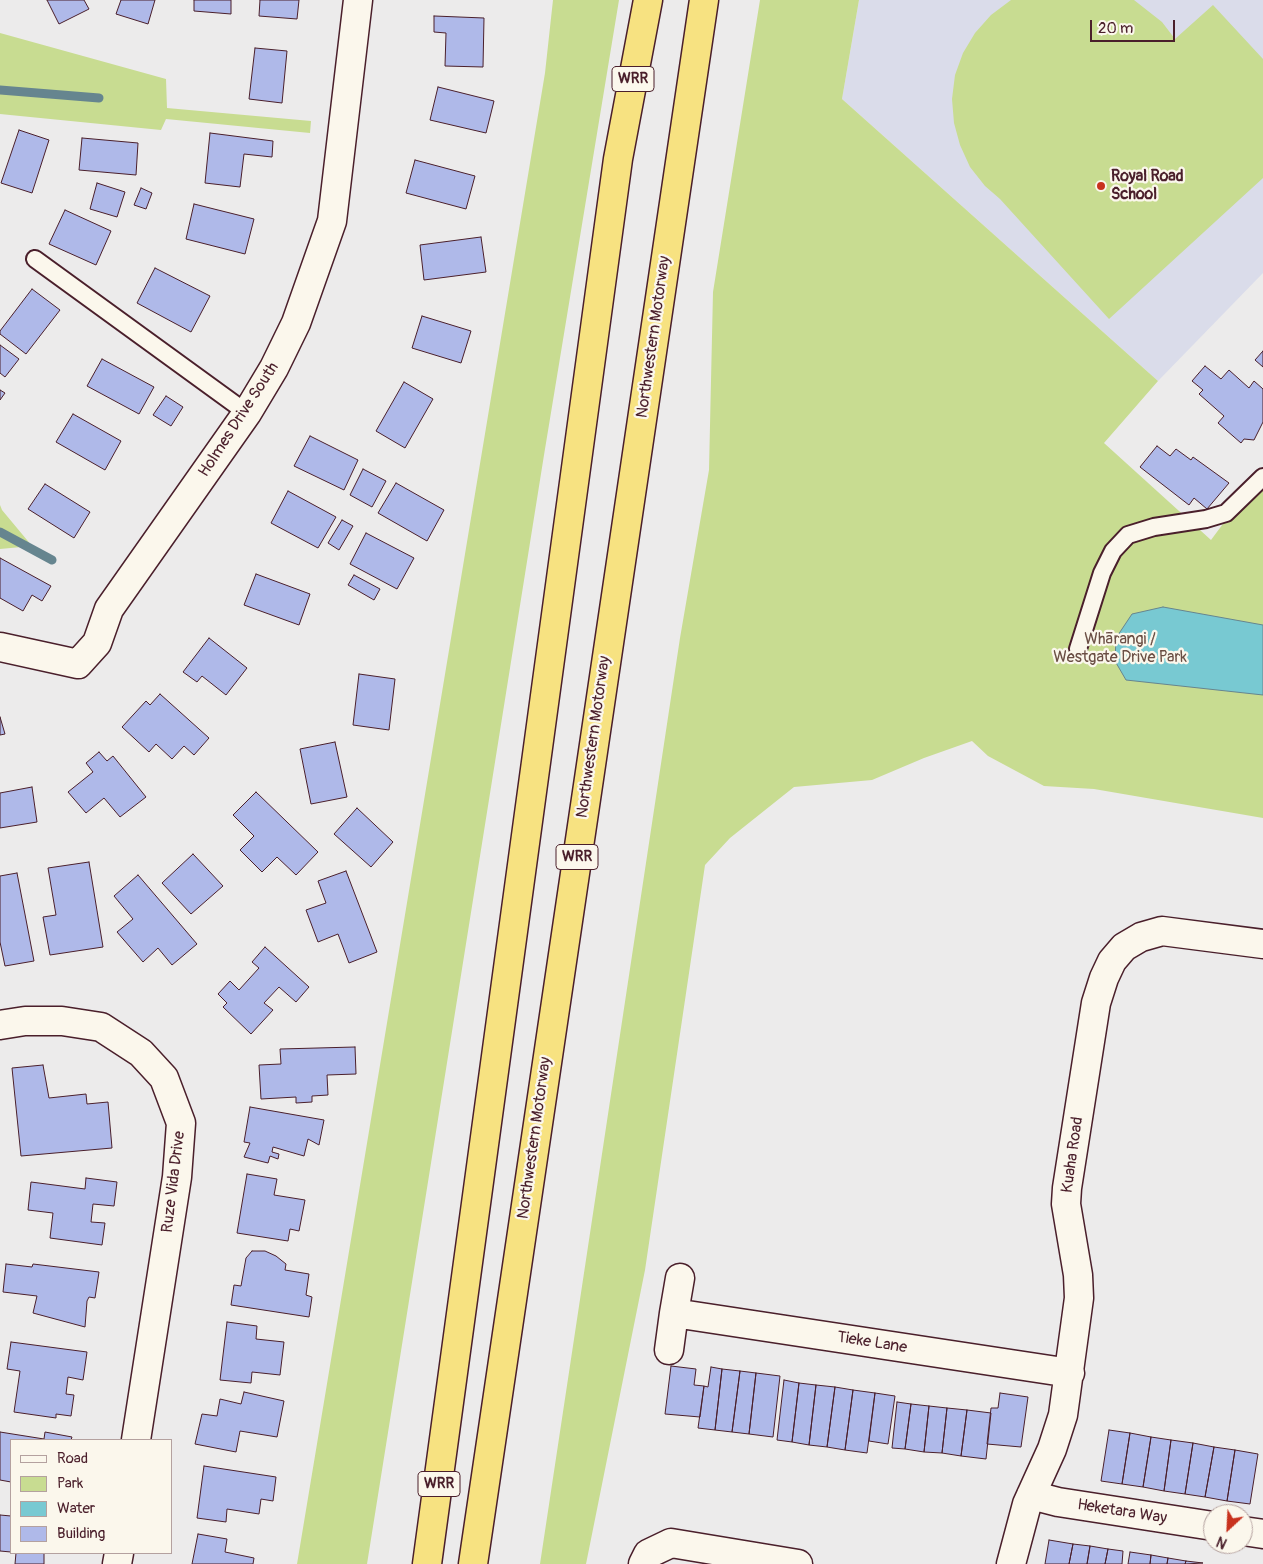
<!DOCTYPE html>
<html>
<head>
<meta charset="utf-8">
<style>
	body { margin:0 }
	#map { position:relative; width:1263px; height:1564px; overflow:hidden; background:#ecebeb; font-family:Pangolin,sans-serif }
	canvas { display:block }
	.legend { position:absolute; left:10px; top:1439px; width:162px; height:115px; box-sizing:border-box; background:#fbf7ec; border:1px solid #b4a19f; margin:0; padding:6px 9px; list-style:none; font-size:15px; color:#4a1f2b }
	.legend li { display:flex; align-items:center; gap:10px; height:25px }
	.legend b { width:25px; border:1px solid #b4a19f }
	.north { position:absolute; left:1203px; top:1504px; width:50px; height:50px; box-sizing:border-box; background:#fbf7ec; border:1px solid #b4a19f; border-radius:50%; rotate:205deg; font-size:14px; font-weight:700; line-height:20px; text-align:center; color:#4a1f2b }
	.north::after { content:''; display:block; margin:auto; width:18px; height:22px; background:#c8321e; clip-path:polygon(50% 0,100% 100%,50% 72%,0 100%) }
	.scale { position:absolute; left:1090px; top:20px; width:85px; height:22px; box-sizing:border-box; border:2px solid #4a1f2b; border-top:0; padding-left:6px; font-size:15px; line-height:18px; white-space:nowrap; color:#4a1f2b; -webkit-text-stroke:4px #fbf7ec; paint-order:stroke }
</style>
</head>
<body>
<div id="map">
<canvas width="1263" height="1564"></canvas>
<ul class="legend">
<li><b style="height:6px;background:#fbf7ec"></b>Road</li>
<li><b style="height:14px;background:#c8dc91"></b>Park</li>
<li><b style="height:14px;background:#78c9d2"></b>Water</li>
<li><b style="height:14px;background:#afb9e9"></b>Building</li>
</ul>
<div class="north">N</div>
<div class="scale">20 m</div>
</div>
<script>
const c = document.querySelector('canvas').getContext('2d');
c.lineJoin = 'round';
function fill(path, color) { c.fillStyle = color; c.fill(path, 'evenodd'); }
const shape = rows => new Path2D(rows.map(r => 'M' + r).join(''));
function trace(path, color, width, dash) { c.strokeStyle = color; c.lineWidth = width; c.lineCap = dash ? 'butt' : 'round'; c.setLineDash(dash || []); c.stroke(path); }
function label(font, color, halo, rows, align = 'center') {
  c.font = font + ' Pangolin,sans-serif'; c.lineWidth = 4.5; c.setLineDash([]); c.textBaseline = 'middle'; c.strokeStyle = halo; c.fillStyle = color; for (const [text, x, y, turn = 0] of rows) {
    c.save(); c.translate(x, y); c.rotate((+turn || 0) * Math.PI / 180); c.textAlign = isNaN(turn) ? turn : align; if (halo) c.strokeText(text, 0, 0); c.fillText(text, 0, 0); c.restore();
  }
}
const built = shape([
	[859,0,1263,0,1263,273,1158,381,842,99]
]);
const green = shape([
	[553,0,619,0,544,455,367,1564,297,1564,545,73],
	[760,0,859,0,842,99,1158,381,1104,443,1211,540,1263,470,1263,818,1094,789,1044,786,988,756,972,741,924,758,872,780,794,787,730,838,705,865,645,1270,586,1564,540,1564,680,638,709,470,713,292],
	[1011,0,1134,0,1162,22,1175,39,1213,5,1263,59,1263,178,1109,319,1000,199,985,186,970,167,960,145,954,123,952,99,955,75,963,53,975,33,991,15],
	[0,33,166,79,167,108,311,121,310,133,166,119,161,130,0,114],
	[0,505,2,510,32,546,0,549]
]);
const water = shape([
	[1163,607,1263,625,1263,695,1126,680,1115,661,1116,638,1132,614,1163,607]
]);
const stream = shape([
	[0,90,99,98],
	[0,532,52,560]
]);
const building = shape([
	[47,0,84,0,89,9,59,24,47,0],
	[121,0,155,0,148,24,116,14,121,0],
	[194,0,231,0,231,14,194,11,194,0],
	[260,0,299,0,297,19,259,16,260,0],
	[434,16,484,18,483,67,445,66,446,33,434,32,434,16],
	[255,48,287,51,282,103,249,99,255,48],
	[438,87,494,101,486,133,430,120,438,87],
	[19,130,49,140,32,193,1,183,19,130],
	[210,133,273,141,272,157,244,154,240,187,205,183,210,133],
	[82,138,138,143,136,175,79,170,82,138],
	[415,160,475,176,466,209,406,193,415,160],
	[97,183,125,192,117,217,90,209,97,183],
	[141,188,152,193,146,209,134,205,141,188],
	[194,204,254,219,245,254,186,239,194,204],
	[65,210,111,231,96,265,49,244,65,210],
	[481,237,486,272,424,280,420,245,481,237],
	[155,268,210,296,191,332,137,303,155,268],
	[32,289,60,310,26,354,0,334,0,331,32,289],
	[422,316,471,331,461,363,412,348,422,316],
	[0,345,19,359,5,377,0,373,0,345],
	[1263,351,1263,367,1255,360,1263,351],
	[102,359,154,387,139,414,87,386,102,359],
	[1205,366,1221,379,1229,370,1249,388,1254,381,1263,389,1263,422,1254,440,1244,439,1241,443,1218,423,1224,416,1199,394,1203,390,1192,381,1205,366],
	[404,382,433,399,405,448,376,431,404,382],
	[0,390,5,393,0,400,0,390],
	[166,396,183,407,171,426,153,415,166,396],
	[73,414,121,441,105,470,56,442,73,414],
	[310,436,358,460,344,490,294,466,310,436],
	[1157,446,1170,456,1176,449,1191,460,1193,457,1229,483,1207,509,1194,498,1189,505,1140,467,1157,446],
	[363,469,386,481,372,507,350,495,363,469],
	[396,483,444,510,427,541,378,513,396,483],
	[45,484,90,512,74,538,28,509,45,484],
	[288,491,336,517,318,548,271,523,288,491],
	[342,520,353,526,339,550,328,543,342,520],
	[366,533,414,558,397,589,350,564,366,533],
	[0,558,51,586,42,601,32,595,23,611,0,598,0,558],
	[256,574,310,594,299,625,244,605,256,574],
	[354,575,380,589,374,600,348,585,354,575],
	[209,638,247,668,226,695,202,676,197,682,183,672,209,638],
	[359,674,395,679,389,730,353,725,359,674],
	[160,694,209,738,194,755,184,746,172,759,156,744,149,752,122,727,146,701,150,705,160,694],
	[0,717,5,734,0,735,0,717],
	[335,742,347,797,311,804,300,749,335,742],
	[99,752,107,761,113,756,146,797,120,817,104,798,86,813,68,792,93,772,86,763,99,752],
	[32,787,37,822,0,828,0,793,32,787],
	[256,792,318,852,296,875,277,857,262,872,240,850,254,836,233,815,256,792],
	[357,808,393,842,371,867,334,834,357,808],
	[193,854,223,886,191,914,162,883,193,854],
	[89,862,103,947,50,955,43,917,56,915,48,868,89,862],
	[346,871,377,952,349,963,338,934,318,942,306,910,326,903,318,881,346,871],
	[17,873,34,961,5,966,0,942,0,876,17,873],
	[138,875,197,944,172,965,158,948,143,962,117,932,133,919,114,896,138,875],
	[265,947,309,987,296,1002,279,987,264,1003,273,1010,251,1034,223,1007,227,1003,218,994,230,981,239,990,259,968,252,962,265,947],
	[355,1047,356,1074,327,1075,328,1095,312,1096,312,1102,296,1103,296,1097,261,1099,259,1065,281,1064,280,1049,355,1047],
	[43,1065,49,1098,86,1094,87,1104,108,1102,112,1148,21,1156,12,1068,43,1065],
	[250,1107,324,1120,319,1145,308,1139,304,1156,273,1147,272,1152,279,1154,278,1159,270,1156,268,1163,244,1157,250,1143,244,1142,250,1107],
	[247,1174,277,1179,274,1195,305,1200,299,1231,290,1229,288,1241,237,1233,247,1174],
	[86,1178,117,1182,114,1206,93,1204,91,1222,105,1223,102,1245,50,1238,53,1213,28,1210,31,1182,85,1189,86,1178],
	[252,1251,265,1251,276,1256,286,1264,285,1270,309,1274,306,1295,312,1297,309,1317,231,1305,234,1285,241,1286,246,1258,252,1251],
	[6,1264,32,1267,33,1264,99,1272,95,1298,89,1297,87,1301,85,1327,33,1313,37,1296,3,1292,6,1264],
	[227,1322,257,1326,256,1339,284,1342,280,1375,252,1372,251,1383,220,1380,227,1322],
	[11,1342,87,1352,83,1380,68,1377,66,1394,74,1395,71,1416,56,1414,56,1418,14,1412,20,1371,7,1369,11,1342],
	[671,1366,696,1369,694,1385,704,1386,700,1417,665,1414,671,1366],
	[711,1367,722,1369,715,1430,698,1428,704,1386,708,1387,711,1367],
	[722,1369,740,1371,732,1432,715,1430,722,1369],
	[740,1371,756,1373,749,1434,732,1432,740,1371],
	[756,1373,780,1376,773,1437,749,1434,756,1373],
	[784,1380,799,1383,792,1442,777,1440,784,1380],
	[799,1383,816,1385,809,1445,792,1442,799,1383],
	[816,1385,835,1387,827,1447,809,1445,816,1385],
	[835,1387,853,1390,845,1450,827,1447,835,1387],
	[853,1390,875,1393,867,1453,845,1450,853,1390],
	[244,1392,284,1401,277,1437,240,1431,236,1452,195,1444,202,1414,217,1416,220,1399,241,1404,244,1392],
	[875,1393,895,1396,888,1444,869,1441,875,1393],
	[1000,1393,1028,1397,1021,1447,987,1444,991,1408,998,1408,1000,1393],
	[897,1402,911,1404,905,1449,892,1448,897,1402],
	[911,1404,929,1406,924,1452,905,1449,911,1404],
	[929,1406,947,1408,942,1453,924,1452,929,1406],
	[947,1408,967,1410,961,1456,942,1453,947,1408],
	[967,1410,991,1413,986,1459,961,1456,967,1410],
	[1109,1430,1130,1433,1122,1484,1101,1481,1109,1430],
	[0,1432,44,1439,45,1432,72,1437,71,1440,11,1440,11,1482,0,1480,0,1432],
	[1130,1433,1151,1437,1143,1487,1122,1484,1130,1433],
	[1151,1437,1171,1440,1164,1491,1143,1487,1151,1437],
	[1171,1440,1193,1443,1185,1494,1164,1491,1171,1440],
	[1193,1443,1214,1447,1205,1497,1185,1494,1193,1443],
	[1214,1447,1235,1450,1227,1501,1205,1497,1214,1447],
	[1235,1450,1258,1454,1250,1504,1227,1501,1235,1450],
	[204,1466,276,1477,273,1501,261,1499,259,1514,227,1509,226,1522,197,1518,204,1466],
	[0,1515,11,1516,11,1552,0,1551,0,1515],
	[198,1534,227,1539,225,1552,254,1558,253,1564,192,1564,198,1534],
	[1049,1540,1073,1544,1069,1564,1045,1564,1049,1540],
	[1073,1544,1090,1546,1087,1564,1069,1564,1073,1544],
	[1090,1546,1108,1549,1105,1564,1087,1564,1090,1546],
	[1108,1549,1123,1551,1122,1564,1105,1564,1108,1549],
	[1130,1552,1151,1555,1150,1564,1128,1564,1130,1552],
	[14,1553,44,1553,44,1564,15,1564,16,1553,14,1553],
	[1151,1555,1168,1558,1167,1564,1150,1564,1151,1555],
	[1168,1558,1186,1561,1185,1564,1167,1564,1168,1558],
	[1186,1561,1203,1563,1185,1564,1186,1561]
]);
const service = shape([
	[35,259,247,413],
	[1078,649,1102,573,1113,551,1128,535,1154,527,1206,519,1226,513,1263,477]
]);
const minor = shape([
	[0,647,78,664,97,643,109,609,247,413,274,368,296,323,332,221,358,0],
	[0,1025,25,1021,62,1021,101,1027,141,1053,164,1078,181,1123,177,1177,136,1440],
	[674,1313,680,1278],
	[669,1350,674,1313,1070,1373],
	[1031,1495,1058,1502,1213,1526],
	[1243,1531,1263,1534],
	[117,1564,119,1553],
	[643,1564,648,1554,671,1543,798,1564],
	[1011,1564,1027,1504,1052,1449,1063,1415,1079,1298,1078,1275,1066,1204,1067,1188,1096,1003,1104,978,1112,961,1124,947,1141,937,1162,931,1263,944]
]);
const motorway = shape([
	[427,1564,618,159,648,0],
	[473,1564,704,0]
]);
const markers = [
	[1101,186,5,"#c8321e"]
];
const shields = [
	[633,79,42],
	[577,857,42],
	[439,1484,42]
];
const shieldNames = [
	["WRR",633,79],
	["WRR",577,857],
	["WRR",439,1484]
];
const poiNames = [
	["Royal Road",1111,177],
	["School",1111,195]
];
const streetNames = [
	["Northwestern Motorway",654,337,-82],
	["Holmes Drive South",239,420,-57],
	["Northwestern Motorway",594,737,-82],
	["Northwestern Motorway",535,1138,-82],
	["Kuaha Road",1073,1155,-82],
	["Ruze Vida Drive",174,1182,-83],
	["Tieke Lane",872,1343,9],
	["Heketara Way",1122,1512,9]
];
const parkNames = [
	["Whārangi /",1120,640],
	["Westgate Drive Park",1120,658]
];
fill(built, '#dadcea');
fill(green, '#c8dc91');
fill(water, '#78c9d2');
trace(water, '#66858f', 1);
trace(stream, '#66858f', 9);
fill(building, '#afb9e9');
trace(building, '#4a1f2b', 1);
trace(service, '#4a1f2b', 20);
trace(minor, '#4a1f2b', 31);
trace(motorway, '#4a1f2b', 31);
trace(service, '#fbf7ec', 16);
trace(minor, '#fbf7ec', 28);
trace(motorway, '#f7e281', 28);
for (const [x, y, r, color] of markers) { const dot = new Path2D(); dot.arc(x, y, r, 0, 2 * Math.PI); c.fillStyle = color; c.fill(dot); trace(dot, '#fbf7ec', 2); }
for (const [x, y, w] of shields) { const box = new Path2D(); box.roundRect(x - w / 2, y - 12.5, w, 25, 4); c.fillStyle = '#fbf7ec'; c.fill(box); trace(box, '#4a1f2b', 1); }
label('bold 15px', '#4a1f2b', null, shieldNames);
label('bold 16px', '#4a1f2b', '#fbf7ec', poiNames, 'left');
label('16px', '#4a1f2b', '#fbf7ec', streetNames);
label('16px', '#6a4e44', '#fbf7ec', parkNames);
</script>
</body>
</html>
